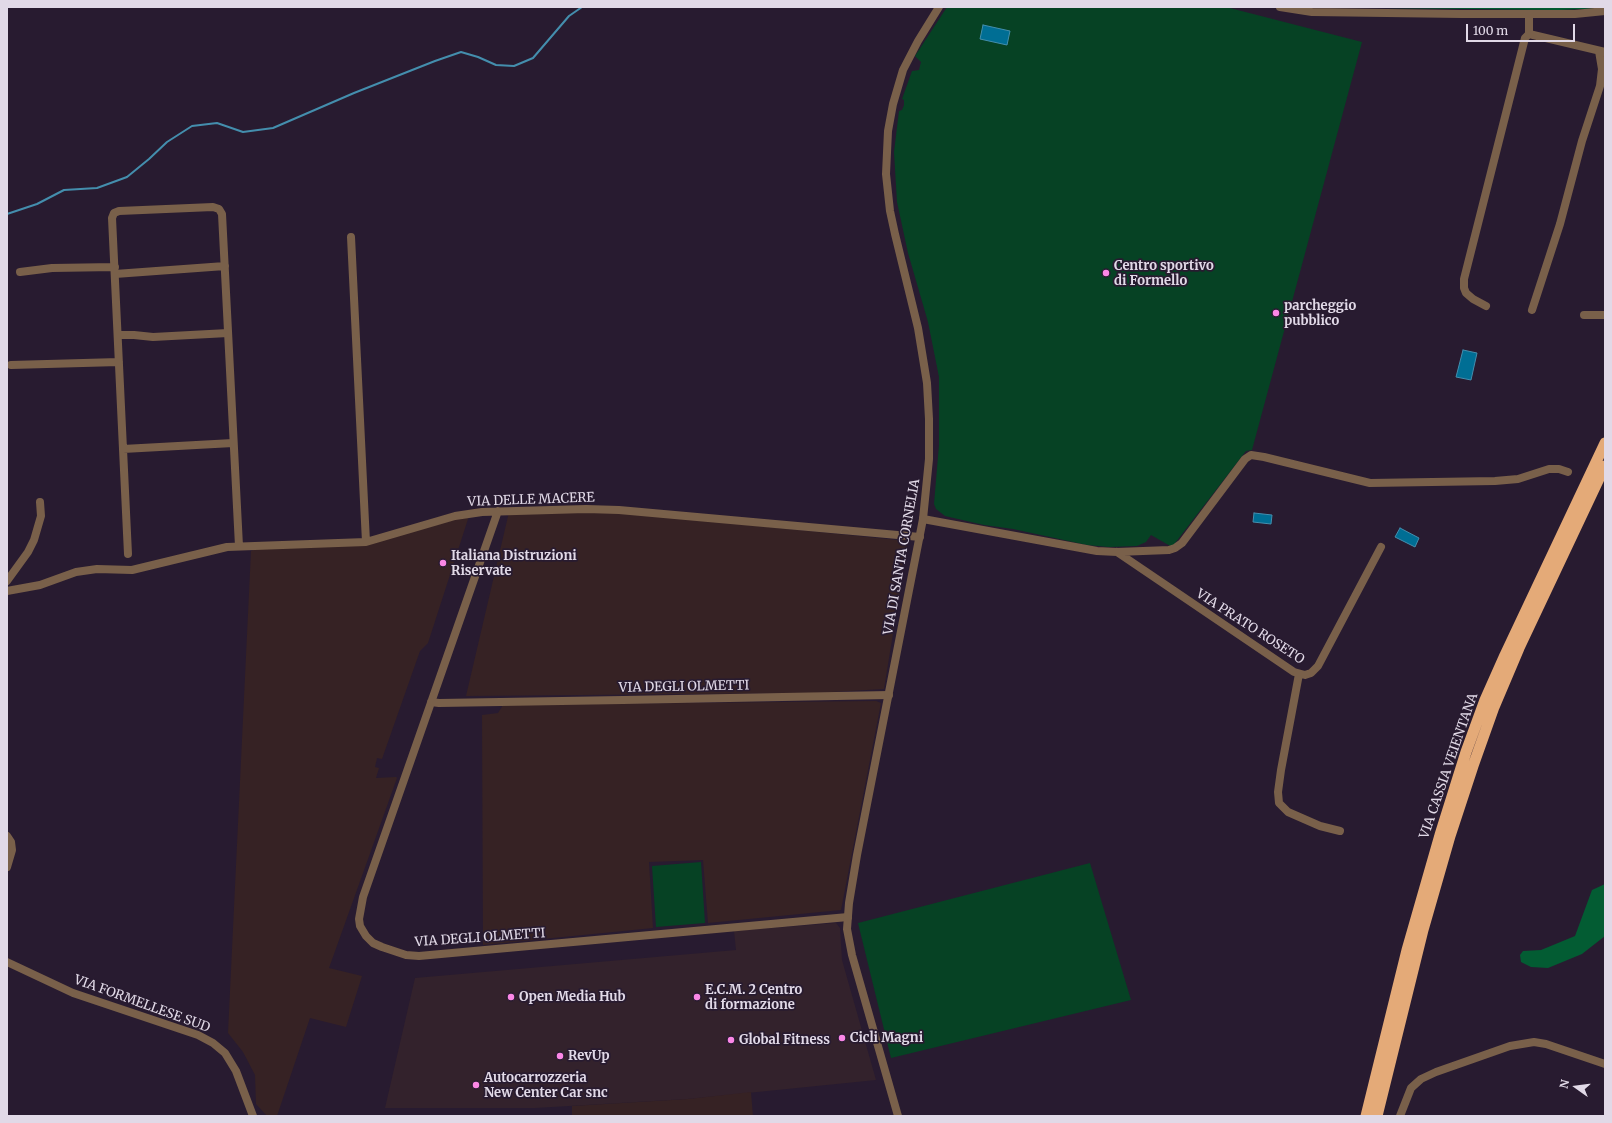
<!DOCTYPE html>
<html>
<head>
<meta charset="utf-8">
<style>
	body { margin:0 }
	#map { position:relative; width:1612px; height:1123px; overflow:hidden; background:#281b30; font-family:Merriweather,serif }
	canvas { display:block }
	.frame { position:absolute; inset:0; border:8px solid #e1d9e7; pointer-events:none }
	.north { position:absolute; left:1556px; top:1067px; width:40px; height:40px; -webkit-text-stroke:3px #281b30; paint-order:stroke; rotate:284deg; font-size:11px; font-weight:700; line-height:16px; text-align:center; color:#e1d9e7 }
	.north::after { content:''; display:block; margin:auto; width:14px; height:18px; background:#e1d9e7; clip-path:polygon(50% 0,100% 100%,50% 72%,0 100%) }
	.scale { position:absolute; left:1466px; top:24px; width:109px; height:18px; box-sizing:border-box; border:2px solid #e1d9e7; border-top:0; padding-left:5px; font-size:12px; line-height:14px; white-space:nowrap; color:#e1d9e7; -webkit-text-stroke:3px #281b30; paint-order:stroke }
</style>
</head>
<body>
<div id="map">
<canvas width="1612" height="1123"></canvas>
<div class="frame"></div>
<div class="north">N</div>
<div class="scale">100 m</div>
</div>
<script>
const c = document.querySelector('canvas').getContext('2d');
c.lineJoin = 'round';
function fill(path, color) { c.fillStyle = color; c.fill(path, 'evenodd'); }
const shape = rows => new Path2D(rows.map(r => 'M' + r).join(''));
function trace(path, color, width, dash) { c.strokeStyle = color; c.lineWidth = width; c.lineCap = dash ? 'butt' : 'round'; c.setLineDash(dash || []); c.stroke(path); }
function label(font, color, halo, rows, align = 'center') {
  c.font = font + ' Merriweather,serif'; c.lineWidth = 3.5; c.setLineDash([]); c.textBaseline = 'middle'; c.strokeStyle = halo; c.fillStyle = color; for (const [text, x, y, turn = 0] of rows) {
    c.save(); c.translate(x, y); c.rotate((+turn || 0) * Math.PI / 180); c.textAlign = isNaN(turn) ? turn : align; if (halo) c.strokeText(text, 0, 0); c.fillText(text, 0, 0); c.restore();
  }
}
const commercial = shape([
	[836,923,840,928,842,960,876,1080,688,1099,535,1108,385,1108,415,978,736,950,734,931]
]);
const industrial = shape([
	[607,511,908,541,884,689,815,693,466,696,509,512],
	[469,516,428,643,420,651,382,759,377,758,375,767,379,768,376,778,396,777,397,778,329,968,362,976,346,1027,310,1018,277,1116,267,1116,256,1104,255,1075,243,1052,228,1033,251,551,258,548,362,545],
	[876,701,881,703,841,910,708,923,703,860,649,862,653,928,483,945,482,715,498,713,503,705],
	[751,1092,753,1116,572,1116,572,1106,688,1099]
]);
const green = shape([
	[947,7,1226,7,1362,42,1252,450,1246,451,1172,547,1151,535,1146,542,1137,546,1109,547,1087,545,1013,529,984,525,945,516,936,509,934,504,939,445,939,377,928,322,908,253,897,202,894,152,899,111,902,110,904,105,904,100,902,99,912,71,919,70,921,62,915,56],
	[701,862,705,923,656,927,652,866],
	[1090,863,1131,1000,891,1058,858,923]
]);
const forest = shape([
	[1297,7,1605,7,1605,8,1558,10],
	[1605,884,1605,936,1582,954,1548,968,1531,967,1521,962,1520,955,1523,951,1541,950,1575,936,1592,890]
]);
const water = shape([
	[983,25,1010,31,1007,45,980,39,983,25],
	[1463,350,1477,353,1471,380,1456,377,1463,350],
	[1254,513,1272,515,1271,524,1253,522,1254,513],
	[1400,528,1419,538,1415,547,1395,537,1400,528]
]);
const stream = shape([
	[7,214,37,204,64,190,97,188,127,177,149,159,167,142,192,126,217,123,243,132,273,128,354,93,435,61,461,52,478,57,496,65,514,66,533,58,569,16,582,7]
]);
const minor = shape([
	[1280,7,1312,12,1461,14,1575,14,1605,11],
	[1529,34,1605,52],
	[351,237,366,542],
	[20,272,52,268,115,267],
	[115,274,225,266],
	[1486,306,1473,299,1466,293,1464,288,1464,279,1525,38,1529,34,1529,14],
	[1532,310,1560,224,1582,141,1600,86,1602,69,1599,51],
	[1584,315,1605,315],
	[118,335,134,335,153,337,228,333],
	[11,365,119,362],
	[123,449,233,443],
	[498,511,363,897,359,919,360,926,366,936,373,943,382,947,406,955,419,956,848,917],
	[923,519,1097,551,1117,552,1169,550,1175,548,1182,543,1245,459,1251,455,1264,457,1370,483,1495,481,1518,479,1549,469,1559,469,1568,472],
	[1117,552,1294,672,1305,675,1311,673,1318,666,1381,547],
	[128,554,112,218,114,213,119,211,213,207,219,209,222,214,239,546],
	[7,581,28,552,34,540,41,516,40,502],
	[7,591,40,585,76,572,97,569,132,570,227,547,366,542,455,516,482,512,586,509,619,510,920,537],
	[1299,674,1281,770,1278,792,1279,803,1288,812,1320,826,1340,831],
	[431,702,439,703,623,700,889,695],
	[7,836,11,842,12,850,7,867],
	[1400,1116,1411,1088,1421,1079,1436,1072,1510,1046,1534,1042,1546,1044,1605,1064]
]);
const tertiary = shape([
	[7,962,73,993,198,1035,213,1043,225,1053,236,1071,253,1116],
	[898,1116,852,955,847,929,849,903,857,855,923,519,929,459,929,419,927,383,918,328,895,234,890,211,886,174,888,131,893,104,903,70,918,41,939,7]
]);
const trunk = shape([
	[1366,1116,1407,950,1440,835,1466,752,1485,700,1505,655,1605,443],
	[1377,1116,1423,930,1450,836,1473,766,1494,707,1519,648,1605,466]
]);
const markers = [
	[1106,273,4,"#fb87e6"],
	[1276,313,4,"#fb87e6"],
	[443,563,4,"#fb87e6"],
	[511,997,4,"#fb87e6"],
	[697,997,4,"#fb87e6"],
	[842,1038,4,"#fb87e6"],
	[731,1040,4,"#fb87e6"],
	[560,1056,4,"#fb87e6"],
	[476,1085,4,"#fb87e6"]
];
const poiNames = [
	["Centro sportivo",1114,266],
	["di Formello",1114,281],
	["parcheggio",1284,306],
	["pubblico",1284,321],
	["Italiana Distruzioni",451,556],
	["Riservate",451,571],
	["E.C.M. 2 Centro",705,990],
	["di formazione",705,1005],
	["Open Media Hub",519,997],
	["Cicli Magni",850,1038],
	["Global Fitness",739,1040],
	["RevUp",568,1056],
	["Autocarrozzeria",484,1078],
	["New Center Car snc",484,1093]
];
const streetNames = [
	["VIA DELLE MACERE",531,500,-2],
	["VIA DI SANTA CORNELIA",902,557,-80],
	["VIA PRATO ROSETO",1250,627,33],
	["VIA DEGLI OLMETTI",684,687,-1],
	["VIA CASSIA VEIENTANA",1449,766,-71],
	["VIA DEGLI OLMETTI",480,938,-4],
	["VIA FORMELLESE SUD",142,1004,20]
];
fill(commercial, '#33222c');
fill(industrial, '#362224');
fill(green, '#064224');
fill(forest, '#035c33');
fill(water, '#006e94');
trace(water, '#448ead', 1);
trace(stream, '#448ead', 2);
trace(minor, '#79604a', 8);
trace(tertiary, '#79604a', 8);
trace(trunk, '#e4aa78', 11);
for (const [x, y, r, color] of markers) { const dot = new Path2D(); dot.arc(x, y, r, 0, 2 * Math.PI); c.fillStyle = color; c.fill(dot); trace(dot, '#281b30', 1.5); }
label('bold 13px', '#e1d9e7', '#281b30', poiNames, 'left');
label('13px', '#e1d9e7', '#281b30', streetNames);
</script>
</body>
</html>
